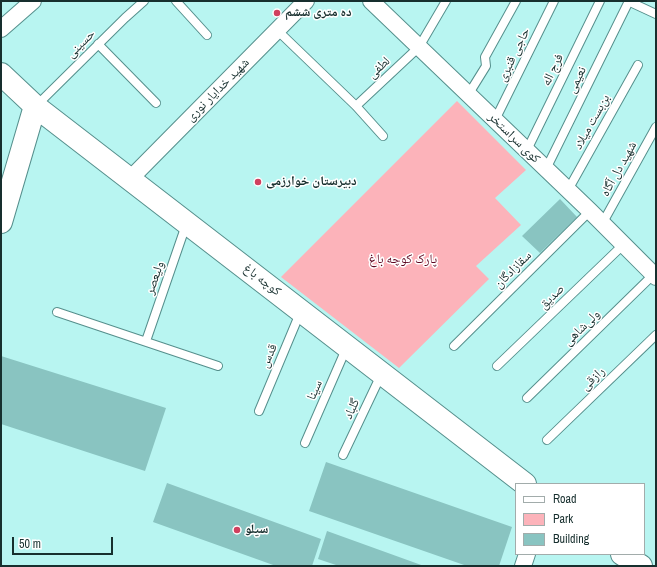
<!DOCTYPE html>
<html>
<head>
<meta charset="utf-8">
<style>
	body { margin:0 }
	#map { position:relative; width:657px; height:567px; overflow:hidden; background:#b8f5f1; font-family:"Archivo Narrow",sans-serif }
	canvas { display:block }
	.frame { position:absolute; inset:0; border:2px solid #172f2e; pointer-events:none }
	.legend { position:absolute; left:515px; top:483px; width:130px; height:72px; box-sizing:border-box; background:#fff; border:1px solid #a2acab; margin:0; padding:5px 7px; list-style:none; font-size:12px; color:#172f2e }
	.legend li { display:flex; align-items:center; gap:8px; height:20px }
	.legend b { width:20px; border:1px solid #a2acab }
	.scale { position:absolute; left:12px; top:537px; width:101px; height:18px; box-sizing:border-box; border:2px solid #172f2e; border-top:0; padding-left:5px; font-size:12px; line-height:14px; white-space:nowrap; color:#172f2e; -webkit-text-stroke:3px #fff; paint-order:stroke }
</style>
</head>
<body>
<div id="map">
<canvas width="657" height="567"></canvas>
<div class="frame"></div>
<ul class="legend">
<li><b style="height:5px;background:#fff"></b>Road</li>
<li><b style="height:11px;background:#fcb3ba"></b>Park</li>
<li><b style="height:11px;background:#89c4c1"></b>Building</li>
</ul>
<div class="scale">50 m</div>
</div>
<script>
const c = document.querySelector('canvas').getContext('2d');
c.lineJoin = 'round';
function fill(path, color) { c.fillStyle = color; c.fill(path, 'evenodd'); }
const shape = rows => new Path2D(rows.map(r => 'M' + r).join(''));
function trace(path, color, width, dash) { c.strokeStyle = color; c.lineWidth = width; c.lineCap = dash ? 'butt' : 'round'; c.setLineDash(dash || []); c.stroke(path); }
function label(font, color, halo, rows, align = 'center') {
  c.font = font + ' "Archivo Narrow","Noto Naskh Arabic",sans-serif'; c.lineWidth = 3; c.setLineDash([]); c.textBaseline = 'middle'; c.strokeStyle = halo; c.fillStyle = color; for (const [text, x, y, turn = 0] of rows) {
    c.save(); c.translate(x, y); c.rotate((+turn || 0) * Math.PI / 180); c.textAlign = isNaN(turn) ? turn : align; if (halo) c.strokeText(text, 0, 0); c.fillText(text, 0, 0); c.restore();
  }
}
const green = shape([
	[457,101,526,170,495,198,521,225,476,266,489,279,399,368,281,277]
]);
const building = shape([
	[560,199,577,217,540,253,522,236],
	[1,356,166,408,145,471,1,424],
	[326,462,512,527,499,566,467,566,309,511],
	[167,483,321,539,312,566,276,566,153,522],
	[327,531,424,566,339,566,318,559]
]);
const lane = shape([
	[176,1,207,35],
	[628,1,656,14],
	[277,30,356,106,383,136],
	[98,44,156,103],
	[468,95,486,66,485,57,516,1],
	[36,106,125,18,144,1],
	[356,106,419,47,446,1],
	[495,120,554,1],
	[527,150,600,1],
	[546,169,629,1],
	[568,190,638,65],
	[602,224,656,127],
	[57,312,218,366],
	[146,341,186,225],
	[454,346,590,211],
	[497,366,623,245],
	[527,398,655,273],
	[259,411,300,313],
	[547,440,656,335],
	[305,443,346,349],
	[343,455,381,375]
]);
const street = shape([
	[371,1,590,211,656,277],
	[1,29,33,1],
	[130,179,306,1],
	[523,566,527,554]
]);
const secondary = shape([
	[1,74,35,106,525,484],
	[1,222,35,106],
	[622,554,641,566]
]);
const markers = [
	[277,13,4,"#d0405f"],
	[258,182,4,"#d0405f"],
	[237,530,4,"#d0405f"]
];
const poiNames = [
	["ده متری ششم",285,13],
	["دبیرستان خوارزمی",266,182],
	["سیلو",245,530]
];
const streetNames = [
	["حسینی",81,44,-45],
	["حاجی قنبری",514,55,-64],
	["لطفی",379,68,-43],
	["فرج اله",553,70,-64],
	["نعیمی",577,80,-64],
	["شهید خدایار نوری",218,90,-45],
	["بن‌بست میلاد",592,122,-61],
	["کوی سراستخر",514,138,44],
	["شهید دل آگاه",619,169,-61],
	["سقازادگان",513,270,-45],
	["ولیعصر",155,278,-71],
	["کوچه باغ",262,280,38],
	["صدیق",552,297,-44],
	["ولی‌شاهی",582,328,-44],
	["قدس",269,356,-67],
	["رازقی",593,379,-44],
	["سینا",315,390,-66],
	["گلباد",352,409,-65]
];
const parkNames = [
	["پارک کوچه باغ",403,260]
];
fill(green, '#fcb3ba');
fill(building, '#89c4c1');
trace(lane, '#558f8c', 10);
trace(street, '#558f8c', 18);
trace(secondary, '#558f8c', 24);
trace(lane, '#fff', 8);
trace(street, '#fff', 16);
trace(secondary, '#fff', 22);
for (const [x, y, r, color] of markers) { const dot = new Path2D(); dot.arc(x, y, r, 0, 2 * Math.PI); c.fillStyle = color; c.fill(dot); trace(dot, '#fff', 1.5); }
label('bold 13px', '#172f2e', '#fff', poiNames, 'left');
label('13px', '#172f2e', '#fff', streetNames);
label('13px', '#5c041f', '#fff', parkNames);
</script>
</body>
</html>
